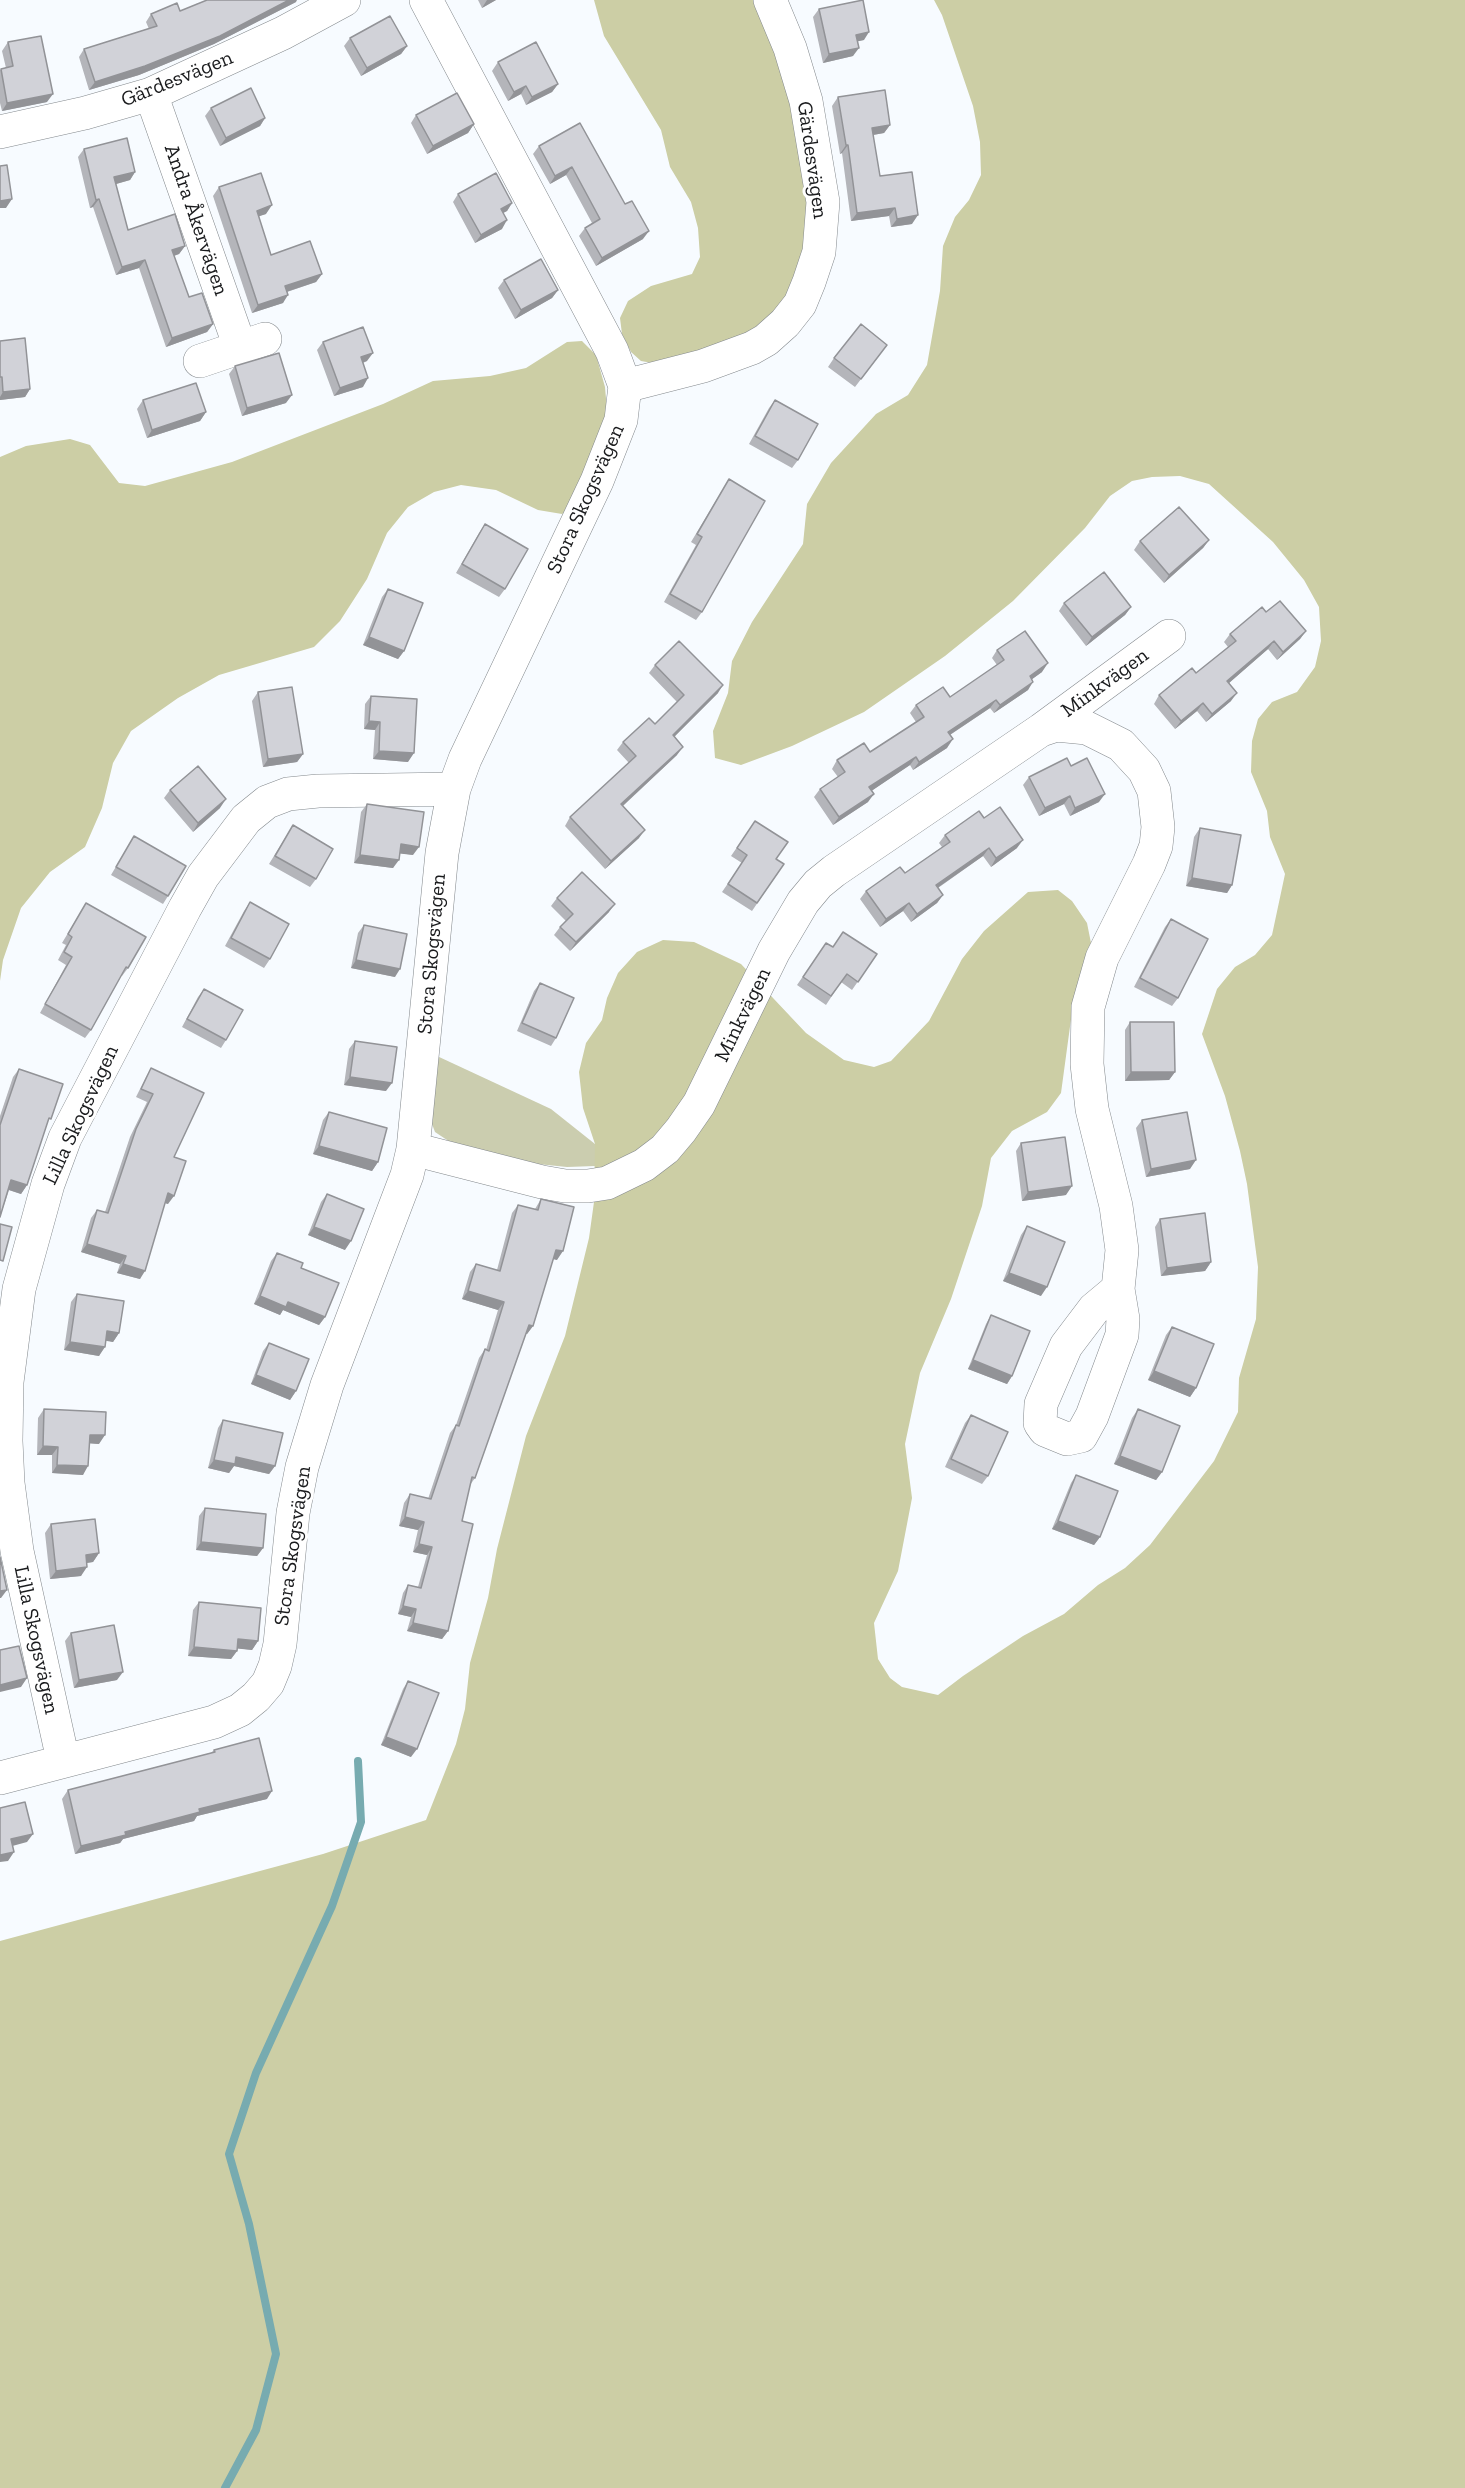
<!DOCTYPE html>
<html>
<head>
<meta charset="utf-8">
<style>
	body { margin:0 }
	canvas { display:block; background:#f7fbff }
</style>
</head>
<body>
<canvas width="1465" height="2488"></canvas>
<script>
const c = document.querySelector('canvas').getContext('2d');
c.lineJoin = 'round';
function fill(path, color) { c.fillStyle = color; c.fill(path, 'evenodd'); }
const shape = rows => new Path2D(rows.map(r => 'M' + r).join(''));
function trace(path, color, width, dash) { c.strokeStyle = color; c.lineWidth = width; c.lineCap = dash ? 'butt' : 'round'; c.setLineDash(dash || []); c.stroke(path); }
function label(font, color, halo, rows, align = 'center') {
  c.font = font + ' "Zilla Slab",serif'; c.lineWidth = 6; c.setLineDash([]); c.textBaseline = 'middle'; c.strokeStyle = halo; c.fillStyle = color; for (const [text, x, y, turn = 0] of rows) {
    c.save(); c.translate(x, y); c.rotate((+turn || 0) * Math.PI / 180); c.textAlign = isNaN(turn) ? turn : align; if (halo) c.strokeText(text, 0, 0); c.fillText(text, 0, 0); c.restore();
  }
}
const green = shape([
	[437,1056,551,1109,595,1144,595,1166,567,1167,528,1163,450,1142,435,1132,432,1124]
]);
const forest = shape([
	[594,0,757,0,771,26,812,190,811,236,780,312,750,338,658,364,641,361,631,352,622,334,620,318,628,301,651,286,692,274,700,257,698,228,691,202,670,167,661,130,604,36],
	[934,0,1465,0,1465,2488,0,2488,0,1941,323,1854,426,1820,456,1744,465,1709,470,1663,488,1598,497,1549,526,1436,565,1336,589,1238,594,1202,595,1144,583,1108,579,1072,586,1043,602,1020,607,998,618,973,637,952,663,940,694,942,741,964,806,1033,844,1060,874,1067,891,1061,929,1021,962,959,984,931,1028,892,1058,890,1072,901,1087,923,1091,943,1074,997,1061,1093,1047,1112,1012,1131,991,1158,982,1206,951,1299,920,1373,905,1444,912,1498,898,1571,874,1623,878,1659,890,1678,902,1687,938,1695,963,1676,1023,1636,1064,1614,1098,1585,1125,1568,1150,1545,1214,1461,1238,1412,1239,1378,1256,1319,1258,1267,1247,1184,1240,1151,1225,1096,1202,1034,1217,989,1235,967,1255,955,1272,935,1285,874,1270,837,1267,811,1251,772,1252,741,1258,719,1272,702,1297,692,1315,667,1321,641,1319,607,1304,580,1273,542,1209,484,1180,476,1152,477,1132,481,1110,496,1085,528,1013,601,945,656,864,712,792,746,741,765,715,758,713,731,728,693,732,661,752,622,803,544,807,504,831,463,876,414,908,395,927,365,940,291,943,246,955,217,969,200,981,175,980,142,973,106,942,15],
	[582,341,596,355,605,387,607,410,594,466,578,503,562,514,538,510,496,490,461,485,434,492,408,507,387,533,367,579,340,621,314,647,219,675,178,698,131,731,113,763,102,808,85,847,50,872,21,908,3,960,0,981,0,457,26,446,70,439,90,445,119,483,145,486,232,462,383,404,433,381,490,376,526,368,567,342]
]);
const stream = shape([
	[225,2488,256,2430,276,2354,249,2224,229,2154,256,2073,332,1906,361,1822,358,1761]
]);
const minor = shape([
	[151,94,240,347],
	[0,132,85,113,151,94,283,33,344,0],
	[200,361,265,339],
	[625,386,703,366,752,348,766,340,785,323,800,304,809,282,819,252,823,202,806,101,790,48,770,0],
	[1041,730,1056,725,1087,728,1121,745,1144,770,1154,791,1158,827,1156,846,1149,864,1102,958,1088,1007,1087,1064,1092,1109,1116,1206,1122,1250,1118,1289,1123,1319,1122,1335,1092,1416,1081,1436,1067,1439,1045,1430,1040,1423,1041,1404,1066,1346,1094,1309,1118,1289],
	[413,1149,542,1182,565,1186,588,1186,607,1183,644,1165,665,1149,681,1130,699,1104,774,951,803,902,818,884,834,871,1041,730,1169,636],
	[63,1760,17,1551,8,1483,6,1441,7,1382,19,1289,48,1184,65,1138,185,908,203,876,246,819,267,802,288,794,318,791,454,789],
	[0,1778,214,1722,240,1710,256,1697,268,1683,275,1666,280,1644,293,1513,302,1467,327,1385,407,1175,413,1149,442,853,454,789,465,759,597,481,621,420,625,386,612,351,426,0]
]);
const wall = shape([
	[478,0,496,0,482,8],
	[296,2,214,44,139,75,89,90,79,57,84,49,149,29,146,22,151,14],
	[819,9,864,40,857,41,853,56,823,63,813,17],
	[350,38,407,46,401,54,361,76,344,46],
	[8,42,47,102,2,111,0,103,0,70,6,68,2,51],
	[498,62,558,84,552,92,526,105,521,94,508,101,492,71],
	[838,97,890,125,884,133,873,135,880,176,912,224,891,227,889,216,851,221,842,153,840,154,832,106],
	[211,108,265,118,260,126,220,146,205,116],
	[416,115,474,124,468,133,427,154,411,123],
	[580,123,643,239,596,266,579,236,585,228,592,223,566,175,550,184,533,154,539,146],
	[84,149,135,172,130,180,116,184,128,230,185,246,179,254,174,256,189,297,213,324,207,332,166,347,139,268,116,275,93,207,90,208,78,157],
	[219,187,266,214,258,216,271,255,322,274,316,282,287,292,283,303,252,313,213,196],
	[458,194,512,203,507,211,503,213,502,229,475,243,453,202],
	[504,280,558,290,552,298,515,319,498,288],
	[0,341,30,389,25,397,0,400],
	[323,342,367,361,363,363,363,387,334,396,317,350],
	[887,345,855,387,828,367,834,358],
	[235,366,286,403,242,416,229,374],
	[143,400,206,412,200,421,147,438,137,409],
	[775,400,798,460,792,468,749,444,769,408],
	[729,479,702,612,696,620,664,602,696,545,691,542],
	[485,524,505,589,499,597,456,573,479,533],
	[1209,540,1203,548,1164,583,1134,550,1140,541],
	[388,589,404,651,398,659,363,645,382,597],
	[1064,603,1131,607,1125,615,1086,646,1059,611],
	[1266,612,1306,631,1300,639,1277,660,1268,649,1229,683,1231,701,1206,722,1197,711,1175,729,1154,704,1159,695,1196,673,1228,647,1224,642,1230,634],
	[997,650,1042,672,1032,679,1028,690,994,713,990,708,950,735,947,748,913,770,910,765,871,791,868,802,833,825,814,797,820,789,838,777,832,769,837,760,870,752,916,722,910,713,916,705,950,697,997,665,992,658],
	[655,665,718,693,674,737,677,755,623,806,639,838,605,869,565,826,570,817,629,763,617,750,623,742,655,724,677,702,649,673],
	[258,692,303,754,297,762,263,767,252,701],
	[371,696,408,762,373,759,375,730,364,729,365,704],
	[1071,766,1099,802,1070,816,1064,804,1039,816,1023,785,1029,777],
	[170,790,220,808,193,832,164,798],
	[367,804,413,855,400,853,393,868,354,863,361,812],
	[984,818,1017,848,991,867,983,856,938,888,943,895,937,903,911,922,903,911,880,927,860,899,866,891,905,873,942,847,939,843,945,835],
	[755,821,776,859,784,864,752,911,722,892,742,863,731,856],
	[293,825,316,879,310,887,269,864],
	[1200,828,1232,885,1227,893,1186,886,1194,837],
	[134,836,168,896,163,904,111,875],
	[557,898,609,912,570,951,554,935,560,927,566,921,551,906],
	[250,902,270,959,264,968,225,946,244,911],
	[86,903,128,968,122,976,121,976,91,1030,85,1038,40,1013,66,965,58,960,66,945,62,943],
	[1171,919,1178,998,1172,1006,1134,987,1165,927],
	[364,925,395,977,351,968,358,933],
	[826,943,833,947,877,954,852,990,841,982,826,1005,797,985],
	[540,983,556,1038,551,1046,517,1031,534,991],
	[204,989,226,1040,221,1048,182,1027,198,997],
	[1130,1022,1175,1072,1169,1080,1125,1081,1125,1030],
	[355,1041,386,1091,344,1085,349,1049],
	[151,1068,174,1157,168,1204,165,1203,140,1279,117,1273,120,1264,81,1252,91,1218,97,1210,105,1212,130,1137,147,1102,136,1097,146,1077],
	[19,1069,46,1126,27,1185,21,1194,9,1190,0,1217,0,1116,13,1077],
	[329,1112,378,1162,372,1171,313,1154,323,1120],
	[1142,1120,1190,1169,1146,1177,1136,1128],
	[1021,1143,1066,1195,1022,1201,1016,1151],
	[327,1194,345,1250,308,1235,321,1202],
	[541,1199,557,1260,553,1259,533,1326,527,1334,526,1334,475,1478,470,1485,462,1521,448,1631,442,1639,407,1631,411,1617,398,1614,403,1593,408,1585,418,1587,427,1555,413,1552,418,1530,399,1526,404,1503,410,1494,428,1499,450,1433,456,1425,479,1358,485,1349,486,1350,498,1310,462,1299,470,1272,476,1264,497,1270,512,1213,518,1205,535,1209],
	[1160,1219,1211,1262,1205,1271,1161,1276,1155,1227],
	[1027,1226,1041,1296,1003,1281,1021,1235],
	[277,1253,325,1317,319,1325,283,1310,280,1315,254,1304,271,1261],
	[77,1294,119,1333,113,1342,106,1340,99,1356,64,1350,71,1302],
	[991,1315,1012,1376,1007,1384,968,1369,986,1324],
	[1172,1327,1196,1388,1190,1397,1148,1380,1166,1335],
	[269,1343,296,1391,290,1400,251,1384,263,1351],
	[44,1409,99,1444,89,1443,83,1475,52,1473,52,1455,37,1455,38,1418],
	[1138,1409,1162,1472,1156,1480,1114,1464,1132,1418],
	[971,1415,988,1476,982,1484,945,1467,965,1423],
	[223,1420,275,1466,269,1474,234,1466,229,1473,208,1468,218,1428],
	[1076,1475,1100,1537,1094,1545,1052,1529,1071,1483],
	[205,1508,263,1548,257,1556,196,1550,199,1516],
	[51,1524,99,1553,93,1562,86,1563,81,1576,50,1579,45,1533],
	[199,1602,258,1641,252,1650,237,1648,237,1651,231,1659,188,1656,193,1610],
	[71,1633,117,1680,74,1688,65,1641],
	[408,1681,411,1757,381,1745,403,1689],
	[214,1750,267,1799,197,1816,194,1821,123,1839,120,1843,75,1854,62,1799,68,1790,211,1753]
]);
const shadedWall = shape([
	[289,0,297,0,296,2,214,44,139,75,89,90,95,82],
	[487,0,496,0,482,8],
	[869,32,864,40,850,43,856,35],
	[407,46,401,54,361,76,367,68],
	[859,48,853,56,823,63,829,54],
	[558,84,552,92,526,105,532,97],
	[526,86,521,94,508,101,514,92],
	[53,94,47,102,2,111,7,103],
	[265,118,260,126,220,146,226,138],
	[474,124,468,133,427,154,433,146],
	[890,125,884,133,867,136,872,128],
	[846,145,848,145,842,153,840,154],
	[572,167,566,175,550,184,555,176],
	[135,172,130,180,109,186,114,177],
	[12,199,6,208,0,208,0,201],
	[99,199,93,207,90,208,96,200],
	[512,203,507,211,495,217,501,209],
	[272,205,266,214,251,219,257,211],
	[895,208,889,216,851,221,857,213],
	[918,215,912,224,891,227,897,219],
	[507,220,502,229,475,243,481,235],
	[649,231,643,239,596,266,602,258],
	[185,246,179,254,167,258,172,250],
	[145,260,139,268,116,275,122,267],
	[322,274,316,282,280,294,285,286],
	[558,290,552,298,515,319,521,310],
	[288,295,283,303,252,313,258,305],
	[213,324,207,332,166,347,172,338],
	[373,353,367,361,355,365,361,357],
	[368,378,363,387,334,396,340,388],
	[30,389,25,397,0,400,0,397,3,392],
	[292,395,286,403,242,416,247,408],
	[206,412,200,421,147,438,152,430],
	[1209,540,1203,548,1164,583,1169,575],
	[1131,607,1125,615,1086,646,1092,637],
	[1306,631,1300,639,1277,660,1283,652],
	[369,637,404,651,398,659,363,645],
	[1274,641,1268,649,1221,690,1227,681],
	[1048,663,1042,672,1024,685,1030,676],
	[1033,682,1028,690,994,713,1000,705],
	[723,685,718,693,667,744,673,735],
	[1237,693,1231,701,1206,722,1212,714],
	[996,700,990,708,942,740,948,732],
	[1203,703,1197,711,1175,729,1181,721],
	[369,721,380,722,375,730,364,729],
	[953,739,947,748,913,770,919,762],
	[683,747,677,755,615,813,621,804],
	[379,751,414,753,408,762,373,759],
	[303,754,297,762,263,767,268,759],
	[916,757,910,765,864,796,869,787],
	[874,794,868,802,833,825,839,817],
	[1105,794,1099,802,1070,816,1075,808],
	[1070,796,1064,804,1039,816,1045,808],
	[226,799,220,808,193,832,198,823],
	[645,830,639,838,605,869,611,861],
	[1023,840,1017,848,991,867,996,858],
	[401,844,419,847,413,855,395,853],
	[989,848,983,856,930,893,936,885],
	[360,855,399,860,393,868,354,863],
	[1192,878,1232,885,1227,893,1186,886],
	[943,895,937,903,911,922,917,914],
	[909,903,903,911,880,927,886,919],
	[615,904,609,912,570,951,576,942],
	[356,960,400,969,395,977,351,968],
	[1131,1072,1175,1072,1169,1080,1125,1081],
	[350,1077,392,1083,386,1091,344,1085],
	[319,1146,378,1162,372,1171,313,1154],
	[1196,1160,1190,1169,1146,1177,1151,1169],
	[11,1180,27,1185,21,1194,6,1189],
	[1072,1186,1066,1195,1022,1201,1028,1192],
	[168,1193,174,1196,168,1204,162,1202],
	[314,1227,351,1241,345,1250,308,1235],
	[87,1244,126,1256,120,1264,81,1252],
	[556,1250,563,1251,557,1260,550,1258],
	[1211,1262,1205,1271,1161,1276,1167,1268],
	[123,1264,145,1271,140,1279,117,1273],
	[1009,1273,1047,1287,1041,1296,1003,1281],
	[468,1291,504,1302,498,1310,462,1299],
	[260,1296,288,1302,325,1317,319,1325,283,1310,280,1315,254,1304],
	[529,1325,533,1326,527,1334,523,1333],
	[107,1331,119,1333,113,1342,101,1340],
	[70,1342,105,1347,99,1356,64,1350],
	[973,1360,1012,1376,1007,1384,968,1369],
	[1154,1371,1196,1388,1190,1397,1148,1380],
	[256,1375,296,1391,290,1400,251,1384],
	[90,1435,105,1435,99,1444,84,1443],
	[43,1446,58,1447,52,1455,37,1455],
	[1120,1456,1162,1472,1156,1480,1114,1464],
	[236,1457,275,1466,269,1474,234,1466,229,1473,208,1468,214,1460],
	[57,1465,88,1466,83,1475,52,1473],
	[405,1517,424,1522,418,1530,399,1526],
	[1058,1521,1100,1537,1094,1545,1052,1529],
	[201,1542,263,1548,257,1556,196,1550],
	[419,1544,432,1547,427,1555,413,1552],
	[99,1553,93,1562,80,1564,86,1555],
	[87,1567,81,1576,50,1579,56,1571],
	[7,1590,1,1598,0,1598,0,1591],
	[403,1606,416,1609,411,1617,398,1614],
	[413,1623,448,1631,442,1639,407,1631],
	[238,1639,258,1641,252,1650,232,1648],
	[194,1647,237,1651,231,1659,188,1656],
	[123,1672,117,1680,74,1688,79,1680],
	[27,1678,21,1687,0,1692,0,1685],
	[386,1737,417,1749,411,1757,381,1745],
	[272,1791,267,1799,197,1816,194,1821,123,1839,120,1843,75,1854,81,1846,199,1809],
	[33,1834,27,1842,5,1848,11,1839],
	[14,1852,8,1861,0,1862,0,1855]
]);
const building = shape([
	[207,0,289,0,220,36,145,66,95,82,84,49,157,26,151,14,177,3,180,11,207,0],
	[863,0,869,32,856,35,859,48,829,54,819,9,863,0],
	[390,16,407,46,367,68,350,38,390,16],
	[41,36,53,94,7,103,1,69,13,66,8,42,41,36],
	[536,42,558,84,532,97,526,86,514,92,498,62,536,42],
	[251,88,265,118,226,138,211,108,251,88],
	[885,90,890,125,872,128,880,176,912,172,918,215,897,219,895,208,857,213,848,145,846,145,838,97,885,90],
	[457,93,474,124,433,146,416,115,457,93],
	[580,123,625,204,632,201,649,231,602,258,585,228,600,219,572,167,555,176,539,146,580,123],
	[127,138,135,172,114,177,128,230,175,214,185,246,172,250,189,297,202,293,213,324,172,338,145,260,122,267,99,199,96,200,84,149,127,138],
	[7,165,12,199,0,201,0,166,7,165],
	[261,173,272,205,257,211,271,255,310,241,322,274,285,286,288,295,258,305,219,187,261,173],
	[496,173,512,203,501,209,507,220,481,235,458,194,496,173],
	[541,259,558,290,521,310,504,280,541,259],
	[861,324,887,345,861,379,834,358,861,324],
	[363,327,373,353,361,357,368,378,340,388,323,342,363,327],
	[25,338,30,389,3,392,2,377,0,377,0,341,25,338],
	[279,353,292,395,247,408,235,366,279,353],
	[196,383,206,412,152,430,143,400,196,383],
	[775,400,818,424,798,460,755,436,775,400],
	[729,479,765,501,702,612,670,594,702,537,697,534,729,479],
	[1179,507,1209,540,1169,575,1140,541,1179,507],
	[485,524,528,549,505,589,462,564,485,524],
	[1104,572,1131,607,1092,637,1064,603,1104,572],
	[388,589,423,603,404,651,369,637,388,589],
	[1280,601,1306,631,1283,652,1274,641,1227,681,1237,693,1212,714,1203,703,1181,721,1159,695,1192,668,1196,673,1236,641,1230,634,1262,607,1266,612,1280,601],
	[1025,631,1048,663,1030,676,1033,682,1000,705,996,700,948,732,953,739,919,762,916,757,869,787,874,794,839,817,820,789,845,772,837,760,864,743,870,752,924,717,916,705,943,687,950,697,1004,660,997,650,1025,631],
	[679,641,723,685,673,735,683,747,621,804,645,830,611,861,570,817,636,756,623,742,649,718,655,724,684,695,655,665,679,641],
	[292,687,303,754,268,759,258,692,292,687],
	[371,696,417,699,414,753,379,751,380,722,369,721,371,696],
	[1067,758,1071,766,1087,758,1105,794,1075,808,1070,796,1045,808,1029,777,1067,758],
	[198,766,226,799,198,823,170,790,198,766],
	[367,804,424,812,419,847,401,844,399,860,360,855,367,804],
	[1000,807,1023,840,996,858,989,848,936,885,943,895,917,914,909,903,886,919,866,891,900,867,905,873,950,842,945,835,979,811,984,818,1000,807],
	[755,821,788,842,776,859,784,864,757,903,728,884,747,855,737,848,755,821],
	[293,825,333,849,316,879,275,856,293,825],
	[1200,828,1241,835,1232,885,1192,878,1200,828],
	[134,836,186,866,168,896,116,867,134,836],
	[582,872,615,904,576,942,560,927,573,914,557,898,582,872],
	[250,902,289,924,270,959,231,938,250,902],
	[86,903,146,937,128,968,126,967,91,1030,45,1004,72,957,64,952,72,937,68,934,86,903],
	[1171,919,1208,939,1178,998,1140,978,1171,919],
	[364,925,407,934,400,969,356,960,364,925],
	[843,932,877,954,858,982,847,974,831,996,803,977,826,943,833,947,843,932],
	[540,983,574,998,556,1038,522,1023,540,983],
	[204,989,243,1010,226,1040,187,1019,204,989],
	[1130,1022,1174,1022,1175,1072,1131,1072,1130,1022],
	[355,1041,397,1047,392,1083,350,1077,355,1041],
	[151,1068,204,1093,174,1157,186,1161,174,1196,168,1193,145,1271,123,1264,126,1256,87,1244,97,1210,108,1213,136,1129,153,1094,141,1089,151,1068],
	[19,1069,63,1084,51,1119,49,1118,27,1185,11,1180,0,1217,0,1125,19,1069],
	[329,1112,387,1128,378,1162,319,1146,329,1112],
	[1187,1112,1196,1160,1151,1169,1142,1120,1187,1112],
	[1065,1137,1072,1186,1028,1192,1021,1143,1065,1137],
	[327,1194,364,1209,351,1241,314,1227,327,1194],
	[541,1199,574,1207,563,1251,556,1250,533,1326,529,1325,475,1478,472,1477,462,1521,473,1524,448,1631,413,1623,416,1609,403,1606,408,1585,421,1588,432,1547,419,1544,424,1522,405,1517,410,1494,431,1499,456,1425,459,1426,485,1349,489,1351,504,1302,468,1291,476,1264,500,1271,518,1205,538,1210,541,1199],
	[1205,1213,1211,1262,1167,1268,1160,1219,1205,1213],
	[0,1224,12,1227,3,1261,0,1260,0,1224],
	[1027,1226,1065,1242,1047,1287,1009,1273,1027,1226],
	[277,1253,303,1263,301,1268,339,1283,325,1317,288,1302,286,1307,260,1296,277,1253],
	[77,1294,124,1301,119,1333,107,1331,105,1347,70,1342,77,1294],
	[991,1315,1030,1331,1012,1376,973,1360,991,1315],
	[1172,1327,1214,1344,1196,1388,1154,1371,1172,1327],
	[269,1343,309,1359,296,1391,256,1375,269,1343],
	[44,1409,106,1412,105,1435,90,1435,88,1466,57,1465,58,1447,43,1446,44,1409],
	[1138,1409,1180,1426,1162,1472,1120,1456,1138,1409],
	[971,1415,1008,1432,988,1476,951,1459,971,1415],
	[223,1420,283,1433,275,1466,236,1457,235,1464,214,1460,223,1420],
	[1076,1475,1118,1491,1100,1537,1058,1521,1076,1475],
	[205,1508,266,1514,263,1548,201,1542,205,1508],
	[95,1519,99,1553,86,1555,87,1567,56,1571,51,1524,95,1519],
	[0,1557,7,1590,0,1591,0,1557],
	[199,1602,261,1608,258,1641,238,1639,237,1651,194,1647,199,1602],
	[114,1625,123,1672,79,1680,71,1633,114,1625],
	[19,1646,27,1678,0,1685,0,1650,19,1646],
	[408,1681,439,1693,417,1749,386,1737,408,1681],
	[259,1738,272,1791,199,1809,200,1812,125,1832,126,1835,81,1846,68,1790,215,1752,214,1750,259,1738],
	[25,1802,33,1834,11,1839,14,1852,0,1855,0,1808,25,1802]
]);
const streetNames = [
	["Gärdesvägen",177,79,-22],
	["Gärdesvägen",812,160,82],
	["Andra Åkervägen",196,220,71],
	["Stora Skogsvägen",586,499,-66],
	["Minkvägen",1105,683,-36],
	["Stora Skogsvägen",432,954,-85],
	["Minkvägen",743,1015,-64],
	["Lilla Skogsvägen",81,1115,-65],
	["Stora Skogsvägen",293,1546,-82],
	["Lilla Skogsvägen",36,1640,78]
];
fill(green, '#cbcdaf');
fill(forest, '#cccea5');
trace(stream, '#77abb0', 8);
trace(minor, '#84898d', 34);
trace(minor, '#fff', 33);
fill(wall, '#b4b5ba');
fill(shadedWall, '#929397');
fill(building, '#d1d2d8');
trace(building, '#929397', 1.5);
label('21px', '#1a1b1d', '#fff', streetNames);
</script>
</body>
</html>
